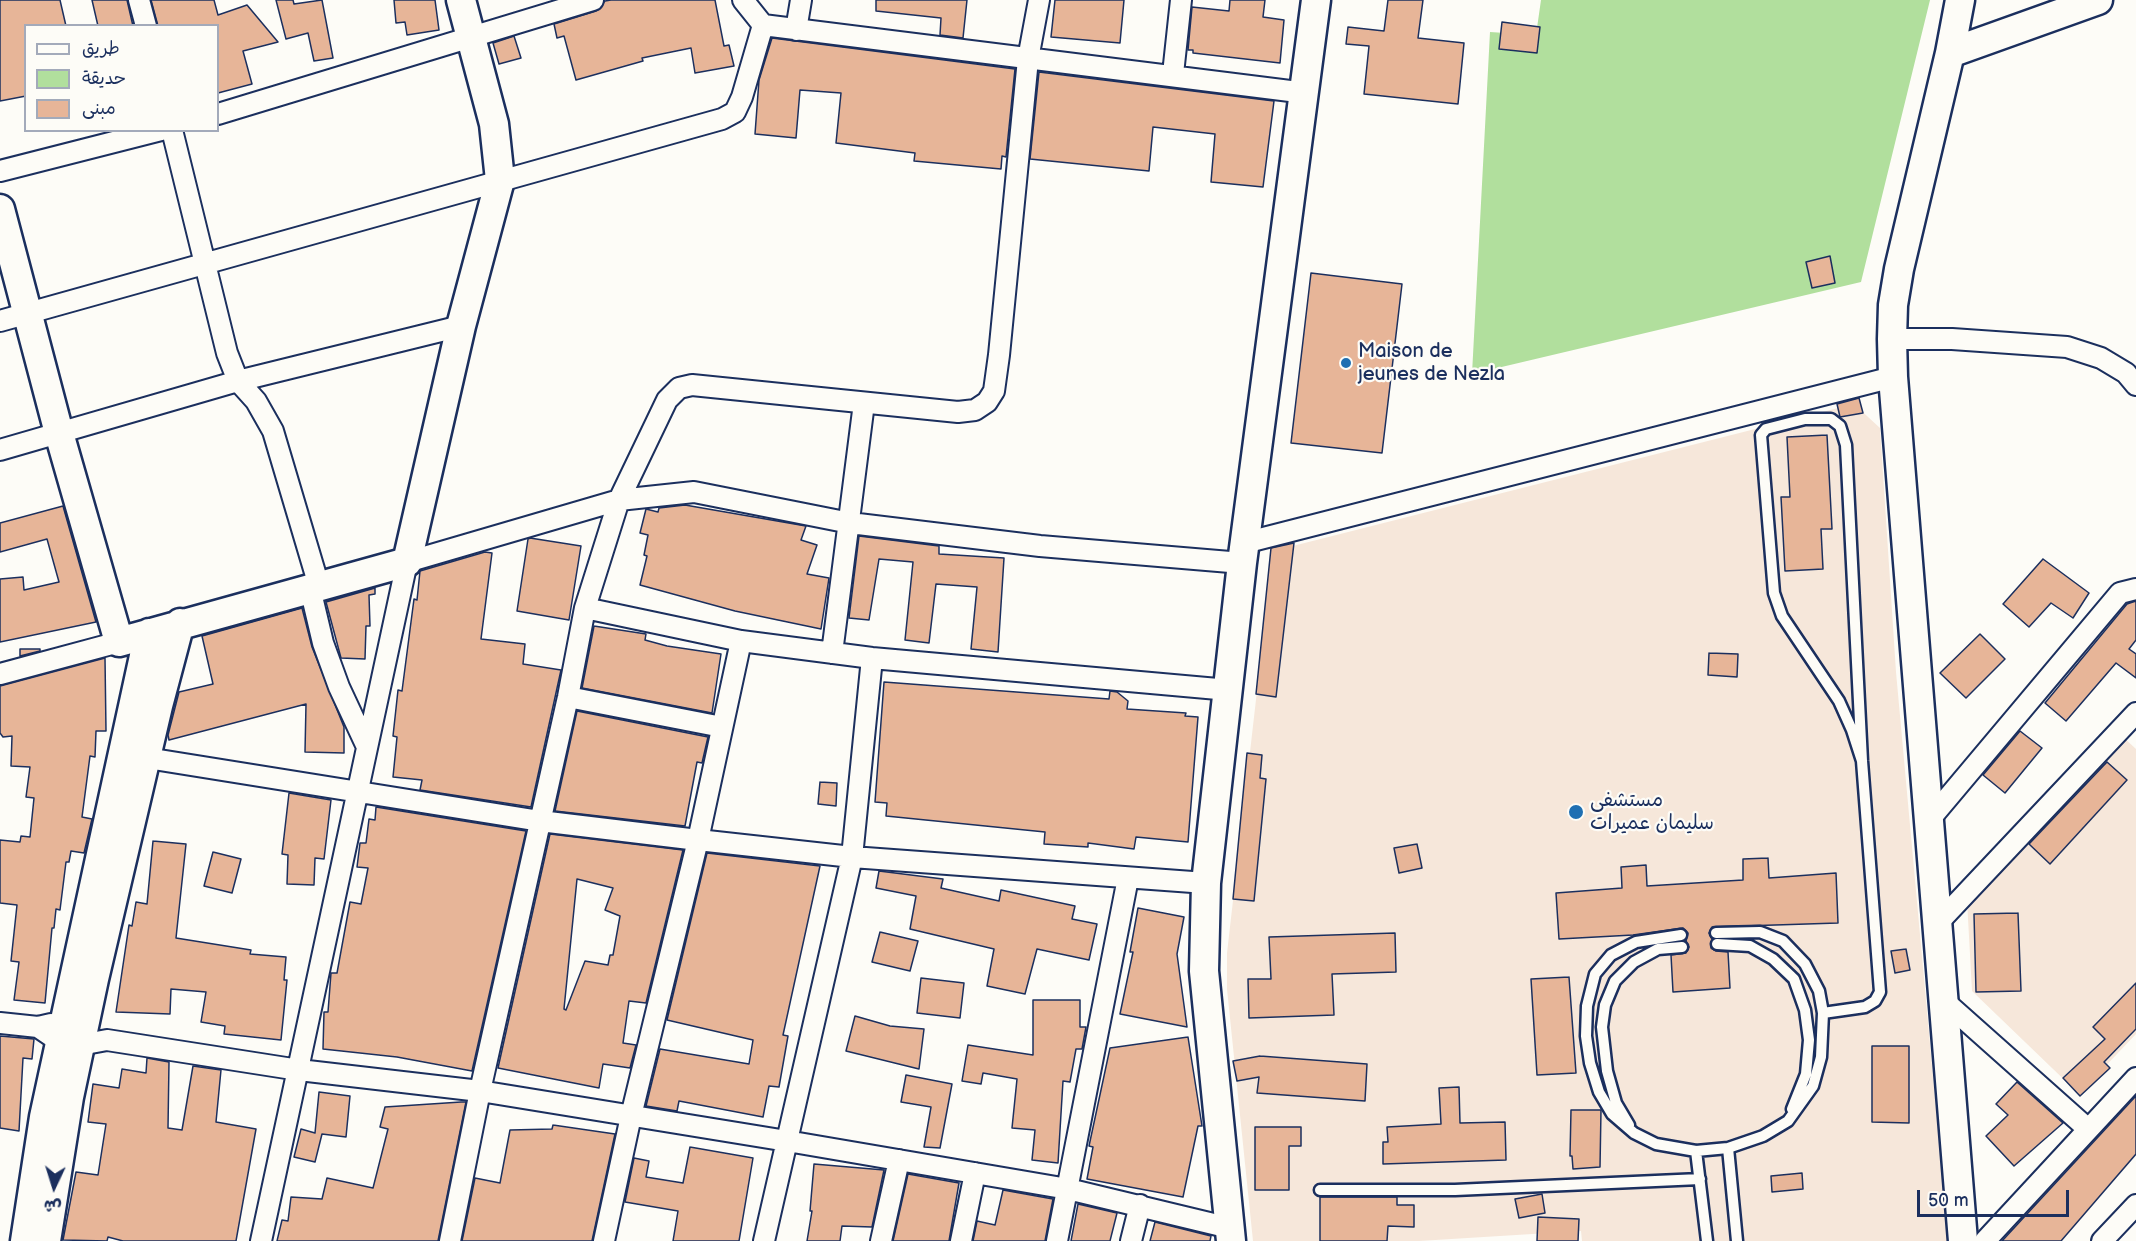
<!DOCTYPE html>
<html>
<head>
<meta charset="utf-8">
<style>
	body { margin:0 }
	#map { position:relative; width:2136px; height:1241px; overflow:hidden; background:#fdfcf7; font-family:"Balsamiq Sans","Playpen Sans Arabic",sans-serif }
	canvas { display:block }
	.legend { position:absolute; left:24px; top:24px; width:195px; height:108px; box-sizing:border-box; background:#fdfcf7; border:2px solid #a3aaba; margin:0; padding:8px 10px; list-style:none; font-size:18px; color:#1b2f5e }
	.legend li { display:flex; align-items:center; gap:12px; height:30px }
	.legend b { width:30px; border:2px solid #a3aaba }
	.north { position:absolute; left:24px; top:1157px; width:60px; height:60px; -webkit-text-stroke:4px #fdfcf7; paint-order:stroke; rotate:184deg; font-size:16px; font-weight:700; line-height:24px; text-align:center; color:#1b2f5e }
	.north::after { content:''; display:block; margin:auto; width:21px; height:27px; background:#1b2f5e; clip-path:polygon(50% 0,100% 100%,50% 72%,0 100%) }
	.scale { position:absolute; left:1917px; top:1190px; width:152px; height:27px; box-sizing:border-box; border:3px solid #1b2f5e; border-top:0; padding-left:8px; font-size:18px; line-height:21px; white-space:nowrap; color:#1b2f5e; -webkit-text-stroke:4px #fdfcf7; paint-order:stroke }
</style>
</head>
<body>
<div id="map">
<canvas width="2136" height="1241"></canvas>
<ul class="legend">
<li><b style="height:8px;background:#fdfcf7"></b>طريق</li>
<li><b style="height:16px;background:#b1df9d"></b>حديقة</li>
<li><b style="height:16px;background:#e7b598"></b>مبنى</li>
</ul>
<div class="north">ش</div>
<div class="scale">50 m</div>
</div>
<script>
const c = document.querySelector('canvas').getContext('2d');
c.lineJoin = 'round';
function fill(path, color) { c.fillStyle = color; c.fill(path, 'evenodd'); }
const shape = rows => new Path2D(rows.map(r => 'M' + r).join(''));
function trace(path, color, width, dash) { c.strokeStyle = color; c.lineWidth = width; c.lineCap = dash ? 'butt' : 'round'; c.setLineDash(dash || []); c.stroke(path); }
function label(font, color, halo, rows, align = 'center') {
  c.font = font + ' "Balsamiq Sans","Playpen Sans Arabic",sans-serif'; c.lineWidth = 4.5; c.setLineDash([]); c.textBaseline = 'middle'; c.strokeStyle = halo; c.fillStyle = color; for (const [text, x, y, turn = 0] of rows) {
    c.save(); c.translate(x, y); c.rotate((+turn || 0) * Math.PI / 180); c.textAlign = isNaN(turn) ? turn : align; if (halo) c.strokeText(text, 0, 0); c.fillText(text, 0, 0); c.restore();
  }
}
const built = shape([
	[1854,404,1880,428,1896,672,1948,1241,1582,1241,1581,1231,1419,1241,1253,1241,1227,989,1227,953,1273,551],
	[2122,736,2136,749,2136,1034,2079,1094,1972,991,1967,900]
]);
const green = shape([
	[1541,0,1930,0,1861,282,1472,374,1490,32,1536,35]
]);
const building = shape([
	[0,0,60,0,66,26,26,26,26,96,0,101,0,0],
	[92,0,127,0,133,26,98,26,92,0],
	[151,0,214,0,218,15,247,5,278,42,243,51,252,84,218,93,218,26,158,26,151,0],
	[276,0,293,0,294,4,322,0,333,58,314,61,308,33,286,39,276,0],
	[394,0,435,0,439,30,407,35,405,22,396,23,394,0],
	[611,0,715,0,724,46,729,45,734,66,695,73,691,48,642,58,643,61,576,80,564,36,557,38,554,24,596,11,605,1,611,0],
	[876,0,967,0,963,38,940,35,941,18,876,11,876,0],
	[1055,0,1124,0,1120,43,1051,37,1055,0],
	[1230,0,1265,0,1263,17,1284,20,1280,63,1193,53,1193,50,1188,50,1192,7,1229,11,1230,0],
	[1388,0,1423,0,1418,38,1464,43,1458,104,1364,94,1369,46,1346,44,1348,27,1384,31,1388,0],
	[1502,22,1540,27,1537,53,1499,49,1502,22],
	[514,36,521,58,499,64,493,43,514,36],
	[772,38,1015,69,1006,157,1002,156,1001,169,914,161,915,153,836,143,841,93,800,90,796,138,755,134,759,80,772,38],
	[1039,72,1274,101,1263,187,1211,182,1215,134,1153,127,1149,171,1030,159,1039,72],
	[1830,256,1835,283,1812,288,1806,262,1830,256],
	[1311,273,1402,284,1382,453,1291,443,1311,273],
	[1859,398,1863,413,1840,417,1837,404,1859,398],
	[1827,435,1832,529,1821,529,1823,569,1785,571,1781,497,1790,497,1787,437,1827,435],
	[685,505,806,526,801,540,817,545,807,574,829,578,821,629,735,611,640,585,647,556,644,555,648,535,640,533,646,509,658,512,659,508,685,505],
	[63,506,96,622,0,642,0,579,23,577,24,590,59,582,47,539,0,552,0,523,63,506],
	[859,536,939,546,939,554,1004,558,998,652,971,649,977,587,936,584,929,643,905,640,913,562,879,559,869,620,849,618,859,536],
	[530,538,581,546,569,620,517,611,528,539,530,538],
	[1294,543,1276,697,1256,694,1271,548,1294,543],
	[485,552,492,553,481,639,525,644,523,664,561,670,531,807,420,790,422,780,393,777,397,737,393,736,398,690,402,691,414,599,417,600,420,571,485,552],
	[2043,559,2089,593,2073,618,2051,603,2029,627,2003,604,2043,559],
	[375,588,375,594,369,595,370,626,366,626,365,659,341,658,326,602,375,588],
	[2136,601,2136,640,2129,649,2136,654,2136,678,2116,663,2066,721,2045,703,2127,604,2136,601],
	[302,608,312,647,344,727,344,753,305,752,306,704,169,740,168,735,179,692,213,684,202,636,302,608],
	[594,626,646,634,645,640,667,646,721,654,712,713,582,688,594,626],
	[1980,634,2005,659,1966,698,1940,673,1980,634],
	[20,649,40,649,40,651,20,656,20,649],
	[1709,653,1738,654,1737,677,1708,675,1709,653],
	[105,658,106,731,96,731,95,757,90,756,82,817,92,819,84,853,71,851,69,862,66,862,60,910,56,909,54,928,52,928,45,1003,14,1000,19,962,11,961,17,905,0,903,0,840,20,842,21,836,30,837,34,798,26,797,30,767,11,766,12,736,3,737,0,733,0,686,105,658],
	[884,682,1109,699,1110,691,1117,692,1128,701,1127,709,1186,713,1185,716,1198,717,1188,842,1136,837,1134,849,1088,843,1088,847,1044,844,1045,832,886,816,887,803,875,802,884,682],
	[577,711,708,737,702,763,697,762,685,826,555,811,577,711],
	[2020,731,2042,748,2005,793,1983,775,2020,731],
	[1247,753,1262,755,1260,778,1266,779,1254,901,1233,899,1247,753],
	[2107,762,2127,780,2050,864,2029,844,2107,762],
	[820,782,837,783,836,806,818,804,820,782],
	[289,793,331,800,324,859,315,858,314,885,287,884,288,855,282,854,289,793],
	[376,807,526,831,472,1071,397,1057,323,1049,324,1012,328,1012,331,973,337,973,350,902,361,904,368,868,357,867,360,843,366,843,369,819,375,820,376,807],
	[550,834,683,850,646,1003,629,1001,623,1043,636,1045,630,1068,603,1064,599,1088,498,1068,550,834],
	[577,879,613,888,605,910,620,916,613,955,610,955,608,965,585,961,566,1010,564,1009,577,879],
	[153,841,186,844,176,938,251,950,250,954,286,957,284,980,287,980,281,1040,224,1034,225,1026,201,1022,206,992,171,989,170,1014,116,1012,129,925,132,926,136,902,147,904,153,841],
	[1417,844,1422,868,1399,873,1394,848,1417,844],
	[213,852,241,859,232,893,204,886,213,852],
	[707,853,820,866,783,1035,788,1036,779,1087,769,1086,763,1117,679,1101,677,1111,646,1106,660,1049,749,1064,753,1040,667,1020,707,853],
	[1768,858,1769,878,1836,873,1838,923,1712,927,1709,933,1712,939,1711,948,1716,951,1728,952,1730,988,1673,992,1671,955,1686,953,1689,947,1686,941,1688,933,1683,928,1633,935,1559,939,1556,893,1622,888,1621,867,1646,865,1647,886,1743,880,1743,859,1768,858],
	[879,871,943,879,941,888,999,901,1001,890,1075,906,1072,919,1097,924,1089,960,1037,949,1025,994,987,986,994,949,910,929,916,896,876,888,879,871],
	[1138,908,1184,917,1177,954,1187,1027,1120,1014,1133,952,1130,952,1138,908],
	[2018,913,2021,991,1976,992,1974,914,2018,913],
	[880,932,918,941,910,971,872,962,880,932],
	[1395,933,1396,972,1332,974,1334,1015,1249,1018,1248,979,1271,979,1269,937,1395,933],
	[1906,949,1910,970,1895,973,1891,951,1906,949],
	[1569,977,1576,1073,1537,1075,1531,979,1569,977],
	[921,978,964,983,960,1018,917,1013,921,978],
	[2136,983,2136,1029,2104,1062,2110,1068,2080,1096,2063,1078,2105,1039,2093,1027,2136,983],
	[1033,1000,1080,1000,1080,1027,1086,1027,1082,1049,1076,1049,1070,1082,1063,1081,1058,1163,1032,1160,1035,1130,1012,1128,1017,1079,983,1073,981,1084,962,1081,968,1045,1033,1055,1033,1000],
	[855,1016,890,1026,924,1029,919,1069,846,1051,855,1016],
	[0,1036,34,1039,32,1059,23,1058,19,1131,0,1128,0,1036],
	[1188,1037,1202,1126,1198,1126,1183,1197,1087,1179,1093,1147,1089,1146,1110,1048,1188,1037],
	[1872,1046,1909,1046,1909,1123,1872,1122,1872,1046],
	[1260,1056,1367,1064,1365,1101,1257,1093,1259,1077,1237,1081,1233,1061,1260,1056],
	[147,1058,169,1062,168,1128,182,1130,193,1066,221,1070,216,1122,256,1129,236,1241,123,1241,108,1237,107,1241,63,1240,76,1172,98,1175,106,1124,88,1122,93,1084,119,1088,122,1069,146,1073,147,1058],
	[906,1075,952,1084,940,1148,924,1147,931,1107,901,1102,906,1075],
	[2017,1082,2063,1123,2014,1166,1986,1136,2008,1115,1996,1104,2017,1082],
	[1459,1087,1460,1123,1505,1122,1506,1160,1383,1164,1383,1142,1388,1142,1387,1127,1441,1124,1439,1088,1459,1087],
	[319,1092,350,1096,346,1137,322,1134,315,1162,294,1157,301,1129,315,1133,319,1092],
	[2136,1096,2136,1154,2061,1241,2002,1241,2136,1096],
	[461,1102,466,1102,438,1241,277,1241,282,1220,288,1221,291,1197,322,1199,327,1178,373,1188,388,1129,380,1127,385,1107,461,1102],
	[1571,1110,1601,1110,1600,1167,1573,1169,1572,1156,1570,1156,1571,1110],
	[553,1125,615,1134,592,1241,462,1241,475,1178,500,1183,510,1130,552,1129,553,1125],
	[1255,1127,1301,1127,1301,1146,1289,1146,1289,1190,1255,1190,1255,1127],
	[690,1147,753,1158,739,1241,673,1241,678,1211,625,1202,634,1158,649,1161,646,1177,683,1183,690,1147],
	[814,1164,884,1170,872,1227,842,1226,840,1241,807,1241,812,1211,810,1211,814,1164],
	[1802,1173,1803,1189,1772,1192,1771,1176,1802,1173],
	[908,1174,959,1183,949,1241,893,1241,908,1174],
	[1003,1190,1053,1199,1045,1241,973,1241,977,1221,995,1225,1003,1190],
	[1542,1194,1545,1213,1519,1218,1515,1199,1542,1194],
	[1320,1197,1397,1197,1397,1205,1414,1205,1414,1227,1388,1226,1387,1241,1320,1241,1320,1197],
	[1078,1204,1117,1213,1110,1241,1071,1241,1078,1204],
	[1538,1217,1579,1219,1578,1241,1537,1241,1538,1217],
	[1155,1222,1211,1236,1210,1241,1150,1241,1155,1222]
]);
const lane = shape([
	[1681,935,1636,942,1611,955,1595,974,1587,1006,1586,1036,1590,1063,1599,1092,1612,1114,1634,1133,1656,1144,1696,1151,1728,1148,1763,1136,1788,1121,1813,1086,1821,1057,1823,1013,1819,991,1805,964,1783,941,1760,932,1716,933],
	[1717,944,1750,946,1773,959,1794,979,1805,1010,1809,1040,1806,1074,1792,1109],
	[1823,1013,1865,1007,1875,1001,1880,992,1862,761,1846,445,1840,426,1831,419,1805,419,1766,429,1761,435,1774,593,1782,616,1839,701,1852,730,1862,761],
	[1629,1125,1616,1103,1607,1071,1602,1027,1605,1005,1615,981,1634,962,1658,949,1682,947],
	[1728,1148,1737,1241],
	[1696,1151,1707,1241],
	[1320,1190,1455,1190,1700,1179]
]);
const street = shape([
	[139,0,146,26],
	[743,0,763,25,1306,93],
	[796,30,801,0],
	[1173,74,1181,0],
	[218,114,593,0],
	[172,130,227,353,238,381,256,401,273,431,319,586],
	[0,171,161,130],
	[0,321,722,119,735,112,742,97,763,25],
	[1892,339,1952,339,2067,347,2101,358,2126,373,2136,385],
	[0,450,238,381,461,326],
	[619,500,667,400,679,388,692,385,958,412,975,410,987,402,994,391,999,355,1028,59,1039,0],
	[619,500,694,492,850,523,1040,546,1242,563],
	[1244,543,1893,377],
	[310,588,323,643,339,687,367,747],
	[585,608,741,641,872,658,1229,690],
	[832,653,864,403],
	[0,674,119,642],
	[568,697,722,727],
	[147,758,540,821,698,840,852,857,1206,883],
	[1930,819,2120,593,2136,589],
	[1937,924,2136,713],
	[1943,1000,2088,1129],
	[0,1023,38,1027,51,1024],
	[38,1027,60,1042,80,1045,107,1040,299,1070,480,1091,787,1141,1068,1189,1230,1228],
	[261,1241,407,562,619,500,585,608,568,697,480,1091,450,1241],
	[604,1241,631,1116,698,840,741,641],
	[764,1241,852,857,872,658],
	[881,1241,899,1160],
	[961,1241,975,1173],
	[1057,1241,1128,878],
	[1131,1241,1140,1205],
	[1985,1241,2136,1078],
	[2102,1241,2136,1205]
]);
const secondary = shape([
	[1960,0,1950,53,1899,269,1893,305,1892,339,1893,377,1963,1241],
	[1950,53,2098,0],
	[0,209,59,433,119,642,407,562,461,326,500,180,494,124,461,0],
	[25,1241,44,1117,149,633],
	[46,1241,69,1097,94,979,158,706,180,623],
	[1231,1241,1204,971,1206,883,1242,563,1316,0]
]);
const markers = [
	[1346,363,6,"#1f6fb2"],
	[1576,812,8,"#1f6fb2"]
];
const poiNames = [
	["Maison de",1358,352],
	["jeunes de Nezla",1358,375],
	["مستشفى",1590,801],
	["سليمان عميرات",1590,824]
];
fill(built, '#f6e7da');
fill(green, '#b1df9d');
fill(building, '#e7b598');
trace(building, '#1b2f5e', 1.5);
trace(lane, '#1b2f5e', 15);
trace(street, '#1b2f5e', 24);
trace(secondary, '#1b2f5e', 33);
trace(lane, '#fdfcf7', 10);
trace(street, '#fdfcf7', 20);
trace(secondary, '#fdfcf7', 28);
for (const [x, y, r, color] of markers) { const dot = new Path2D(); dot.arc(x, y, r, 0, 2 * Math.PI); c.fillStyle = color; c.fill(dot); trace(dot, '#fdfcf7', 2); }
label('20px', '#1b2f5e', '#fdfcf7', poiNames, 'left');
</script>
</body>
</html>
